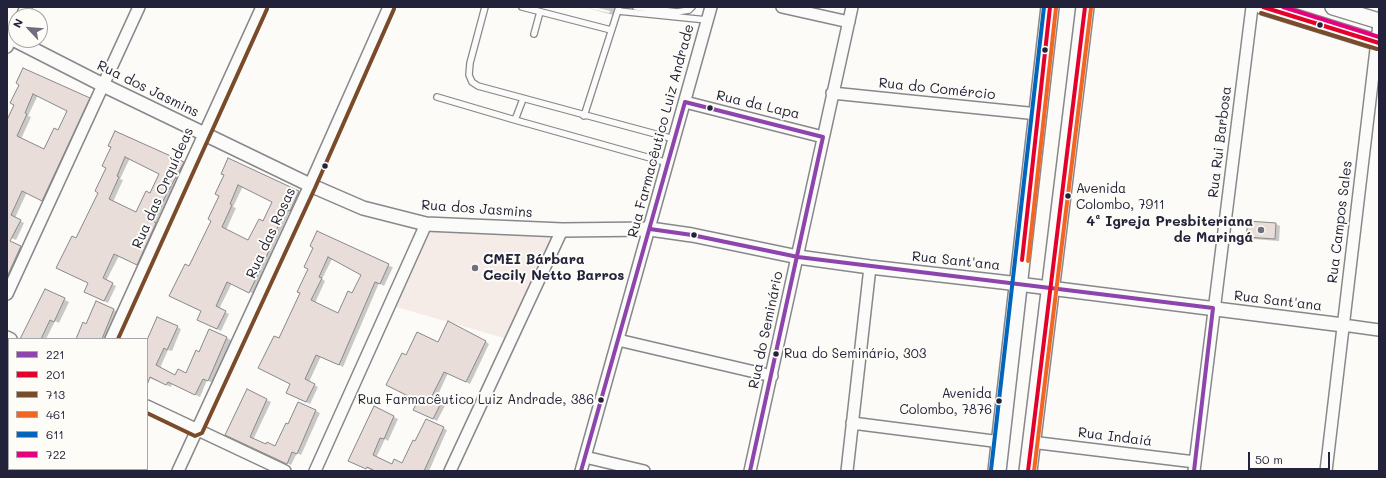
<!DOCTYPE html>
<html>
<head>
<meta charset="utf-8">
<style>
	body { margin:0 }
	#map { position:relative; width:1386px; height:478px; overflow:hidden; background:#fcfbf8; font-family:Mali,sans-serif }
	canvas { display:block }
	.frame { position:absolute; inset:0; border:8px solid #22223b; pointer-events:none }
	.legend { position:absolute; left:8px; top:338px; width:140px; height:132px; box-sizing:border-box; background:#fdfcf7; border:1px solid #a5a5ac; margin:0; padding:5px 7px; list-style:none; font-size:12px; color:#22223b }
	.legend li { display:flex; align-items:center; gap:8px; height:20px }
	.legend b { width:20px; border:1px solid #a5a5ac }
	.north { position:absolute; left:8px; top:8px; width:40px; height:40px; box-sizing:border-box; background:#fdfcf7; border:1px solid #a5a5ac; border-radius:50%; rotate:296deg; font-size:11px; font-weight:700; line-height:16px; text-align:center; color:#22223b }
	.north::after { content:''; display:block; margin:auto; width:14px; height:18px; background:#6e6e7d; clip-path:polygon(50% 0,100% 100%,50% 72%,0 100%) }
	.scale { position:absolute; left:1248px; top:452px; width:82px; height:18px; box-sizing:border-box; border:2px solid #22223b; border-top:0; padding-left:5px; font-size:12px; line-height:14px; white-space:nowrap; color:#22223b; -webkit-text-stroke:3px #fdfcf7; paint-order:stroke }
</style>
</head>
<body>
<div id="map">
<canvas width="1386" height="478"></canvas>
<div class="frame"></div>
<ul class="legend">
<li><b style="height:5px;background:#8e44ad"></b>221</li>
<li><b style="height:5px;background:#e4002b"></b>201</li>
<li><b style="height:5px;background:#7a4b2a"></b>713</li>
<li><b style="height:5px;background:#f26522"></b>461</li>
<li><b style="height:5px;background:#0065bd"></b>611</li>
<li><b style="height:5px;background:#e5007d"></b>722</li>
</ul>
<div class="north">N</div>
<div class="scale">50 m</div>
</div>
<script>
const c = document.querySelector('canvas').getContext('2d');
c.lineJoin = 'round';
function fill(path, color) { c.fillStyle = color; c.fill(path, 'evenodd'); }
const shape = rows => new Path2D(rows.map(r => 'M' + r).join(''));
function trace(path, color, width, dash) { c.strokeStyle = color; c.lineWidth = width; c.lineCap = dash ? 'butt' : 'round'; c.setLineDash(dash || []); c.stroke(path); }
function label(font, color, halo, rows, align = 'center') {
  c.font = font + ' Mali,sans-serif'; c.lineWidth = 4; c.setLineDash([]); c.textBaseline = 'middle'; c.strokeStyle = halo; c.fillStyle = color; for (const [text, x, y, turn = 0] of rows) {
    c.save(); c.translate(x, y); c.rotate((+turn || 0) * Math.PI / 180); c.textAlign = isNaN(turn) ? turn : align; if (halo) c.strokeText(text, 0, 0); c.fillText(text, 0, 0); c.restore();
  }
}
const built = shape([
	[426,224,562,230,511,340,389,305]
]);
const shadow = shape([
	[584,7,609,13,610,11,594,7,615,7,613,15],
	[20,84,93,101,47,202,27,192,15,218,24,223,16,240,7,236,7,122,15,105],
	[38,95,68,111,59,131,44,151,21,139,31,117,28,116],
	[112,147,187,165,141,266,119,256,106,281,116,286,108,303,89,294,89,283,77,239,99,192],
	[130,158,160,174,150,194,136,214,113,202,123,180,120,179],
	[228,160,303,194,294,213,290,211,271,253,273,254,254,294,232,283,219,309,229,314,221,331,202,322,202,311,190,267,212,221],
	[243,186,273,202,263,222,249,242,226,230,236,208,233,207],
	[1276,224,1280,226,1279,241,1252,239,1248,236],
	[7,241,25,249,7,288],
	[314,248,393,267,384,286,379,283,343,367,321,356,309,382,318,387,310,404,291,395,291,384,279,340,301,293],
	[332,259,362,274,353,295,338,314,315,303,325,281,322,279],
	[45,290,69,302,59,323,55,321,46,339,21,339],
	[96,302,118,312,106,339,77,339,86,325],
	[158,318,181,329,172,351,168,350,160,368,175,376,187,375,200,353,210,330,231,340,212,383,207,380,200,397,172,384,171,387,147,377,147,341],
	[485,341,489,344,470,384,448,373,436,399,446,404,437,421,419,412,419,401,406,357,438,343],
	[7,388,9,389,9,445,7,449],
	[247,391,271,402,253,440,266,446,275,447,289,426,299,403,320,413,301,455,297,453,291,465,230,437],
	[375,408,398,419,388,441,385,439,376,458,392,465,403,464,416,442,443,428,447,430,429,471,374,471,353,463],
	[7,459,9,460,9,469,50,469,49,471,7,471],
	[88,469,120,469,124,471,88,471]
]);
const building = shape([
	[23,68,90,98,42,201,22,191,11,215,21,220,10,241,21,246,7,277,7,120,14,105,10,103,19,85,16,83,23,68],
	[33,94,67,111,58,130,54,128,44,149,17,136,27,114,25,113,33,94],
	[115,131,184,162,164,199,154,222,156,223,137,265,114,254,103,278,113,283,104,301,84,292,88,283,56,268,72,236,76,238,98,193,95,191,106,168,102,166,111,147,108,146,115,131],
	[125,157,159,174,150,193,146,191,136,212,109,199,119,177,117,176,125,157],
	[228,158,299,191,290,211,286,209,267,250,269,251,249,293,227,282,216,306,226,311,217,329,197,320,201,311,169,296,185,264,189,266,211,221,208,219,219,196,215,194,224,175,221,174,228,158],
	[238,185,272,202,263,221,259,219,248,240,222,227,232,205,230,204,238,185],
	[1248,221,1276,223,1275,239,1246,237,1248,221],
	[317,231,389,264,380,284,375,282,339,365,316,355,305,379,315,384,306,402,286,393,290,384,258,368,274,336,279,338,300,293,297,292,308,269,304,267,313,248,310,246,317,231],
	[328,257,361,275,352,293,348,291,338,313,311,300,322,278,319,277,328,257],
	[45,289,65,298,54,322,50,320,41,339,20,339,45,289],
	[96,301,114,309,102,339,76,339,83,322,86,324,96,301],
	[157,317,178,326,167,350,164,348,156,365,175,375,178,369,186,373,196,350,199,352,209,329,227,337,208,381,203,379,195,395,168,382,166,385,150,377,147,385,147,340,157,317],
	[448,321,486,341,466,382,444,372,432,396,442,401,433,419,413,410,418,401,386,385,402,353,406,355,417,332,438,342,448,321],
	[247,389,267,399,250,437,266,444,267,442,275,446,286,423,288,424,298,402,316,410,297,454,292,452,287,464,225,435,247,389],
	[374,406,394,416,384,439,380,438,373,455,392,464,394,459,402,463,413,440,415,441,426,419,444,427,424,471,375,471,367,467,366,469,348,461,374,406]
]);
const service = shape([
	[485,7,470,63,469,75,472,82,478,86,674,139],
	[522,7,611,30],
	[636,7,677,12,689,10,692,7],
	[618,11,707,20],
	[534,34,540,12],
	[437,97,515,120,523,99],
	[584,116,619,7],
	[515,120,668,163]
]);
const minor = shape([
	[782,7,849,22],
	[22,16,26,7],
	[7,47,16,28],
	[832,93,1038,114],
	[685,102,823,137],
	[7,294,139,7],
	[1343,325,1379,330],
	[7,337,11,339],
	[111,339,262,7],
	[618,340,772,376],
	[147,406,285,471],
	[852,423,1001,442],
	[1031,442,1195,462],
	[585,457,644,471],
	[51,471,52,469],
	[178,471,310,185,389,7],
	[315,471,426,224],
	[450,471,562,230],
	[581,471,711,7],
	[750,471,852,7],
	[847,471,870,267],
	[1194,471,1252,7],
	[1326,471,1379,24]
]);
const tertiary = shape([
	[7,36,103,85,310,185,363,208,426,224,562,230,650,229,692,235,798,257,870,267,1002,282,1343,325]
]);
const secondary = shape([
	[1263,7,1379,43],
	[1333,7,1379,21]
]);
const primary = shape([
	[997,471,1050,7],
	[1028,471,1085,7]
]);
const bus1 = shape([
	[650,229,692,235,798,257,1213,308,1194,471],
	[581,471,685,102,823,137,750,471]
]);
const bus2 = shape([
	[1263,7,1379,43],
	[1022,260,1050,7],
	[1028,471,1085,7]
]);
const bus3 = shape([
	[1261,13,1377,49],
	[118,339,267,9],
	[147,413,195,436,202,433,315,188,394,9]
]);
const bus4 = shape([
	[1028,261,1056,8],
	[1034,471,1091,8]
]);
const bus5 = shape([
	[991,470,1044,7]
]);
const bus6 = shape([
	[1283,7,1379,37]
]);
const markers = [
	[1320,25,3.5,"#22223b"],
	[1045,50,3.5,"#22223b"],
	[710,108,3.5,"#22223b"],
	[325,166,3.5,"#22223b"],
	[1068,196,3.5,"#22223b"],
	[1261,230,4,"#6e6e7d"],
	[694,235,3.5,"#22223b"],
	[475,268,4,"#6e6e7d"],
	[776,354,3.5,"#22223b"],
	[601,400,3.5,"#22223b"],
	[999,401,3.5,"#22223b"]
];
const busNames = [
	["Avenida",1076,189],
	["Colombo, 7911",1076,205],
	["Rua do Seminário, 303",784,354],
	["Avenida",992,394,"right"],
	["Colombo, 7876",992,410,"right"],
	["Rua Farmacêutico Luiz Andrade, 386",594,400,"right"]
];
const streetNames = [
	["Rua dos Jasmins",148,89,26],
	["Rua do Comércio",937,89,6],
	["Rua da Lapa",758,105,13],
	["Rua Farmacêutico Luiz Andrade",661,131,-75],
	["Rua Rui Barbosa",1220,142,-83],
	["Rua das Orquídeas",163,188,-66],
	["Rua dos Jasmins",477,209,4],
	["Rua Campos Sales",1340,222,-83],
	["Rua das Rosas",271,233,-65],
	["Rua Sant'ana",956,261,6],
	["Rua Sant'ana",1278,301,7],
	["Rua do Seminário",766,330,-78],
	["Rua Indaiá",1115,437,7]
];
const poiNames = [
	["4ª Igreja Presbiteriana",1253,222],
	["de Maringá",1253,238],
	["CMEI Bárbara",483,260,"left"],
	["Cecily Netto Barros",483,276,"left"]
];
fill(built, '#f6ece7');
fill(shadow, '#0003');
fill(building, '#e9ddd9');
trace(building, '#88888c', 1);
trace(service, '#88888c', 8);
trace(minor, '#88888c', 14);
trace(tertiary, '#88888c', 16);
trace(secondary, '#88888c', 18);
trace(primary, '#88888c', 20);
trace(service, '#fbfbf9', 5.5);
trace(minor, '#fbfbf9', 11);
trace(tertiary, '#fbfbf9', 13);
trace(secondary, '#fbfbf9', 15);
trace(primary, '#fbfbf9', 17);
trace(bus1, '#8e44ad', 4);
trace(bus2, '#e4002b', 4);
trace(bus3, '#7a4b2a', 4);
trace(bus4, '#f26522', 4);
trace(bus5, '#0065bd', 4);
trace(bus6, '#e5007d', 4);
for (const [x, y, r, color] of markers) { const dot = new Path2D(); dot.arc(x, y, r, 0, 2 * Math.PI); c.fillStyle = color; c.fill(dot); trace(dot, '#fdfcf7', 1.5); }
label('13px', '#22223b', '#fdfcf7', busNames, 'left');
label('14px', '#22223b', '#fdfcf7', streetNames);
label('bold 14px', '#22223b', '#fdfcf7', poiNames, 'right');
</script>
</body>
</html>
